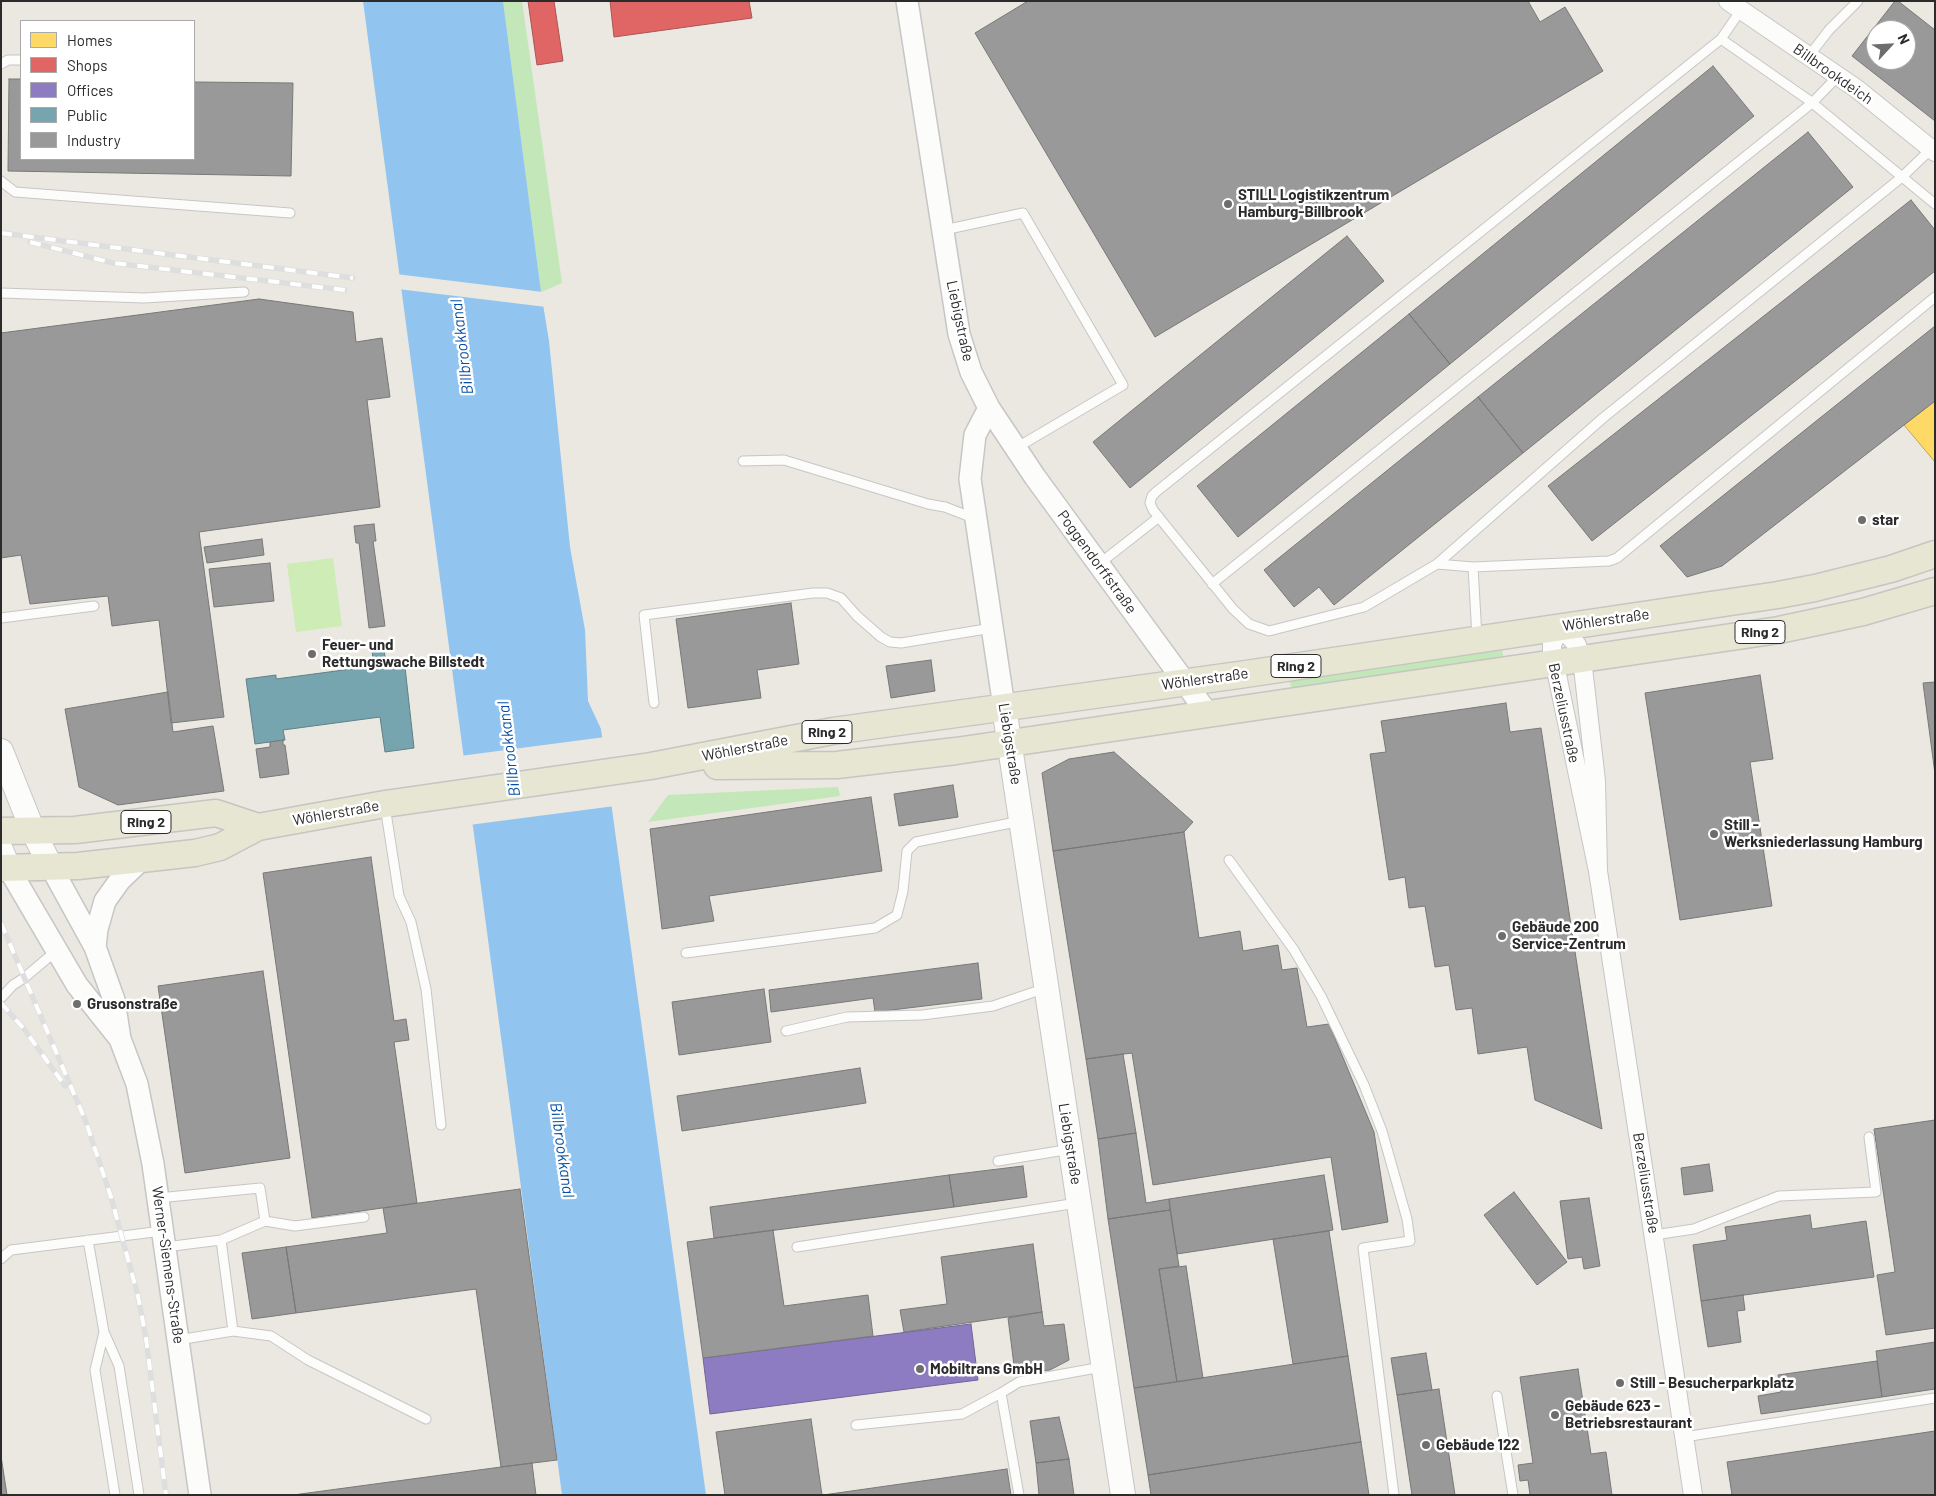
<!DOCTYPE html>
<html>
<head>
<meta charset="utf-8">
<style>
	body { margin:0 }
	#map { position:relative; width:1936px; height:1496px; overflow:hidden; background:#eae8e1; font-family:Barlow,sans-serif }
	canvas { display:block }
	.frame { position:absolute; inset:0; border:2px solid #2b2b2b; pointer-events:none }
	.legend { position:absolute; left:20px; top:20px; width:175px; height:140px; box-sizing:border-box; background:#fff; border:1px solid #aaa; margin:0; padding:6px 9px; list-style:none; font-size:15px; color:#2b2b2b }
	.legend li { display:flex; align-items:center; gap:10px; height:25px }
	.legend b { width:25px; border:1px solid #aaa }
	.north { position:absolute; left:1866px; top:20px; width:50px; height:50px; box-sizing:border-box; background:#fff; border:1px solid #aaa; border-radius:50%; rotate:65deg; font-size:14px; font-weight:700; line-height:20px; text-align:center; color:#2b2b2b }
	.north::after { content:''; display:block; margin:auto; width:18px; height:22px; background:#6e6d6b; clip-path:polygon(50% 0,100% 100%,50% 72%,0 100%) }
</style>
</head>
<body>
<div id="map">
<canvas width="1936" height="1496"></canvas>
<div class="frame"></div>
<ul class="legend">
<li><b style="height:14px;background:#ffd966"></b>Homes</li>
<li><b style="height:14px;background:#e06666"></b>Shops</li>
<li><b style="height:14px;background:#8e7cc3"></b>Offices</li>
<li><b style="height:14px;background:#76a5af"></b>Public</li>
<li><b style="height:14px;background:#999"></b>Industry</li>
</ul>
<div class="north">N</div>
</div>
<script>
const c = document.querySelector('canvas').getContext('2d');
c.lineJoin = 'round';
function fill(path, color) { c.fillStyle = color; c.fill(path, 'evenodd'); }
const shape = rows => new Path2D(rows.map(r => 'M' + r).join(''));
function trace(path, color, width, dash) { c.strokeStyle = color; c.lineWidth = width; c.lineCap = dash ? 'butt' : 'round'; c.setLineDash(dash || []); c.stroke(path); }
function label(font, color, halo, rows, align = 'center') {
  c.font = font + ' Barlow,sans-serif'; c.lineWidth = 5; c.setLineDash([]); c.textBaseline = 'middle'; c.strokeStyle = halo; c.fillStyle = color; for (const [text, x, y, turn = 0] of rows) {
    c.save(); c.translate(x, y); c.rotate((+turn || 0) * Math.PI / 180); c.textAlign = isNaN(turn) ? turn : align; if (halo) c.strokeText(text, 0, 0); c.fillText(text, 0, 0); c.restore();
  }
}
const green = shape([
	[503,1,522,1,562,283,541,292],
	[1501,646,1504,659,1293,691,1288,678],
	[838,787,840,796,648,822,668,795]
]);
const pitch = shape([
	[333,558,342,626,296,632,287,564]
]);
const water = shape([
	[363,1,503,1,541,292,549,341,570,547,585,630,588,701,601,729,706,1495,562,1495]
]);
const pier = shape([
	[396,274,543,292,546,307,398,289],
	[605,737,615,806,469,825,460,756]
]);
const homes = shape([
	[1935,401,1935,462,1904,425,1935,401]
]);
const shops = shape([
	[528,1,554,1,563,61,537,65,528,1],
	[610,1,749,1,752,18,614,37,610,1]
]);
const offices = shape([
	[971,1324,978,1380,710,1414,703,1358,971,1324]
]);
const public = shape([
	[384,650,387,669,405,667,414,748,385,752,380,717,283,730,285,740,255,744,246,679,276,675,276,679,374,666,372,651,384,650]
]);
const industry = shape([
	[1028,1,1528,1,1540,22,1565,7,1603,71,1155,337,975,33,1028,1],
	[1895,1,1898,1,1935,30,1935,121,1852,56,1895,1],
	[1876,30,1906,30,1906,60,1876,60,1876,30],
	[1713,66,1754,116,1450,364,1409,314,1713,66],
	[9,79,21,79,21,159,194,159,194,82,293,83,291,176,8,171,9,79],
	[1808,132,1853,187,1523,453,1478,397,1808,132],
	[1911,200,1935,230,1935,271,1592,541,1548,486,1911,200],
	[1347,236,1384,281,1130,488,1093,442,1347,236],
	[259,299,353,312,356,342,382,338,390,397,367,400,380,507,199,532,224,717,171,723,159,620,112,626,108,596,30,604,21,555,1,558,1,333,259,299],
	[1409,314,1450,364,1238,537,1197,486,1409,314],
	[1935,326,1935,401,1722,566,1687,577,1660,546,1935,326],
	[1478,397,1523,453,1334,605,1319,587,1294,607,1264,570,1478,397],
	[374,524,376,541,373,541,385,626,369,628,359,543,356,543,354,526,374,524],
	[262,539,264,555,207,563,204,547,262,539],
	[270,563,274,601,214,607,209,569,270,563],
	[791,603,799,664,757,670,761,698,688,708,676,619,791,603],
	[931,660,935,691,891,698,886,666,931,660],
	[1760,675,1773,759,1750,762,1772,906,1680,920,1645,693,1760,675],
	[1935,682,1935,774,1923,683,1935,682],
	[168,692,173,732,213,726,224,791,118,805,79,787,65,709,168,692],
	[1506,703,1510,732,1541,728,1602,1129,1535,1100,1527,1047,1478,1054,1472,1008,1456,1010,1449,965,1435,967,1425,906,1409,908,1405,877,1389,880,1370,754,1386,752,1381,721,1506,703],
	[283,740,283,745,285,745,289,774,260,778,256,749,270,747,270,742,283,740],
	[1114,752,1193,822,1184,832,1053,851,1042,773,1069,759,1114,752],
	[953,785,958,817,899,826,894,794,953,785],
	[871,797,882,871,709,896,714,921,662,929,650,829,871,797],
	[1184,832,1199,938,1240,931,1243,951,1278,945,1282,970,1297,968,1307,1027,1329,1024,1374,1132,1388,1222,1342,1230,1331,1157,1153,1185,1132,1053,1086,1059,1053,851,1184,832],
	[371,857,394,1021,406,1019,409,1040,394,1042,417,1203,312,1218,263,873,371,857],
	[978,963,982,999,875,1012,873,998,771,1012,769,990,978,963],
	[263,971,290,1158,185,1173,158,986,263,971],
	[764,989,771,1042,679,1055,672,1002,764,989],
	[1123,1054,1136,1133,1098,1139,1086,1059,1123,1054],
	[860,1068,866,1103,682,1131,677,1096,860,1068],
	[1935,1120,1935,1328,1886,1335,1877,1275,1895,1272,1874,1129,1935,1120],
	[1136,1133,1146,1203,1169,1199,1170,1210,1108,1219,1098,1139,1136,1133],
	[1709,1164,1713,1191,1684,1195,1681,1168,1709,1164],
	[1023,1166,1027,1197,954,1207,949,1175,1023,1166],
	[949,1175,954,1207,714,1238,710,1207,949,1175],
	[1324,1175,1333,1230,1177,1254,1169,1199,1324,1175],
	[520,1189,557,1460,501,1467,476,1289,296,1313,286,1247,387,1233,383,1208,520,1189],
	[1514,1192,1567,1262,1537,1285,1484,1215,1514,1192],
	[1589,1198,1600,1266,1584,1269,1582,1257,1568,1259,1560,1201,1589,1198],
	[1170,1210,1179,1266,1159,1269,1177,1382,1134,1388,1108,1219,1170,1210],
	[1810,1215,1812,1229,1866,1221,1874,1277,1701,1301,1693,1245,1727,1240,1725,1227,1810,1215],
	[773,1230,784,1306,868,1295,873,1336,703,1358,687,1242,773,1230],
	[1329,1231,1348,1356,1293,1364,1273,1239,1329,1231],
	[1033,1244,1042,1312,904,1332,900,1310,947,1304,941,1257,1033,1244],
	[286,1247,296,1313,252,1319,242,1253,286,1247],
	[1186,1266,1203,1378,1177,1382,1159,1269,1186,1266],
	[1743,1295,1745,1310,1737,1311,1741,1342,1708,1347,1701,1301,1743,1295],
	[1042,1312,1044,1326,1064,1324,1069,1360,1050,1370,1015,1373,1008,1318,1042,1312],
	[1935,1342,1935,1389,1882,1397,1876,1351,1935,1342],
	[1426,1353,1432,1390,1397,1395,1391,1358,1426,1353],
	[1348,1356,1361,1442,1148,1475,1134,1388,1348,1356],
	[1877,1361,1882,1397,1761,1414,1758,1396,1781,1392,1778,1375,1877,1361],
	[1578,1369,1591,1454,1606,1452,1612,1495,1530,1495,1528,1480,1520,1481,1518,1465,1533,1463,1520,1377,1578,1369],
	[1439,1389,1455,1495,1412,1495,1397,1395,1439,1389],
	[1059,1417,1069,1459,1036,1463,1030,1421,1059,1417],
	[811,1419,822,1495,725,1495,716,1432,811,1419],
	[1935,1431,1935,1495,1732,1495,1727,1462,1935,1431],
	[1361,1442,1369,1495,1151,1495,1148,1475,1361,1442],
	[1,1456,7,1495,1,1495,1,1456],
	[1069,1459,1074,1495,1039,1495,1036,1463,1069,1459],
	[532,1463,536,1495,293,1495,501,1467,532,1463],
	[1007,1469,1011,1495,823,1495,1007,1469]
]);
const service = shape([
	[1741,10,1721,39,1156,492,1152,496,1150,503,1153,510,1233,609,1249,624,1269,631,1364,607,1437,564,1473,567,1609,561,1617,558,1628,549,1935,297],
	[1721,39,1810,101,1935,204],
	[1809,56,1829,30,1858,1],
	[1,64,8,60,21,60],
	[1,181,15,192,290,213],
	[944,230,1023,213,1123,385,1016,448],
	[1,293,144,298,244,292],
	[743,461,784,460,928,504,945,507,976,519],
	[1099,564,1159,517],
	[1437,564,1603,418,1902,177,1931,149],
	[1473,567,1477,637],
	[1212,584,1812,103,1838,76],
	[1,618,94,606],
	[654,703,644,615,813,593,827,593,841,598,857,616,881,637,890,642,901,643,992,628],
	[385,806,399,896,411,922,426,989,441,1125],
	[1229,860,1294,950,1321,996,1364,1085,1382,1131,1407,1219,1410,1241,1363,1248,1394,1495],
	[686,953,875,928,897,915,903,891,907,851,916,842,1021,821],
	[1,998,13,985,24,978,56,951],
	[786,1031,847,1017,922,1015,993,1006,1046,988],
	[998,1161,1071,1149],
	[158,1198,260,1188,265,1221,221,1240],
	[265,1221,295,1226,364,1217],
	[1654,1235,1694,1229,1779,1196,1876,1192,1869,1137],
	[88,1240,104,1332,119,1366,139,1495],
	[165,1247,221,1240,233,1331,178,1340],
	[797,1247,1077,1203],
	[1,1259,11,1250,162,1231],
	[233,1331,271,1336,308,1360,426,1419],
	[104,1332,95,1370,115,1495],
	[1497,1396,1513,1495],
	[856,1425,962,1414,1001,1393],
	[1684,1437,1935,1398],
	[1019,1495,1001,1393,1019,1382,1102,1367]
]);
const minor = shape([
	[1728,1,1857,89,1935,152],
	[1598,871,1596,781,1582,659,1577,645,1561,627,1552,644,1552,651,1598,871,1693,1495]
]);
const tertiary = shape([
	[907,1,959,334,971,372,989,408,1035,477,1208,714],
	[989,408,975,435,970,479,1004,707],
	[51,867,95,947,114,1000,120,1039,137,1084,153,1164,200,1495],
	[9,869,77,985,120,1039],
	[95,947,97,929,105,901,120,880,141,860]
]);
const secondary = shape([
	[1004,707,1123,1495],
	[1,751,33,831,51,867],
	[1,850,9,869]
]);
const primary = shape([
	[717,766,837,765,956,751,1779,630,1863,612,1935,591],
	[1,831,75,830,216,813,258,827],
	[1,868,78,866,195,853,220,847,258,827,385,804,651,766,833,731,1239,675,1778,595,1815,588,1891,569,1935,554]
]);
const rail = shape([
	[1,233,353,278],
	[30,242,113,263,345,290],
	[1,923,86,1122,111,1197,138,1296,146,1338,166,1495],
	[1,1003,24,1029,65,1086]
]);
const markers = [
	[1228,204,5,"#6e6d6b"],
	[1862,520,5,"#6e6d6b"],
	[312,654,5,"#6e6d6b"],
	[1714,834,5,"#6e6d6b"],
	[1502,936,5,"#6e6d6b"],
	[77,1004,5,"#6e6d6b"],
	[920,1369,5,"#6e6d6b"],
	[1620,1383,5,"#6e6d6b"],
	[1555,1415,5,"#6e6d6b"],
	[1426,1445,5,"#6e6d6b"]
];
const shields = [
	[1760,632,50],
	[1296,666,50],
	[827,732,50],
	[146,822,50]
];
const shieldNames = [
	["Ring 2",1760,632],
	["Ring 2",1296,666],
	["Ring 2",827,732],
	["Ring 2",146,822]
];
const streetNames = [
	["Billbrookdeich",1833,74,35],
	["Liebigstraße",960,321,78],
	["Poggendorffstraße",1097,562,54],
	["Wöhlerstraße",1606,620,-8],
	["Wöhlerstraße",1205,679,-8],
	["Berzeliusstraße",1564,713,78],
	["Liebigstraße",1010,744,81],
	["Wöhlerstraße",745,748,-11],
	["Wöhlerstraße",336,813,-10],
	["Liebigstraße",1070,1144,81],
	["Berzeliusstraße",1646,1183,81],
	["Werner-Siemens-Straße",168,1265,82]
];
const poiNames = [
	["STILL Logistikzentrum",1238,195],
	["Hamburg-Billbrook",1238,212],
	["star",1872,520],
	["Feuer- und",322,645],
	["Rettungswache Billstedt",322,662],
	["Still -",1724,825],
	["Werksniederlassung Hamburg",1724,842],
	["Gebäude 200",1512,927],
	["Service-Zentrum",1512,944],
	["Grusonstraße",87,1004],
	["Mobiltrans GmbH",930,1369],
	["Still - Besucherparkplatz",1630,1383],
	["Gebäude 623 -",1565,1406],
	["Betriebsrestaurant",1565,1423],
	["Gebäude 122",1436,1445]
];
const waterNames = [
	["Billbrookkanal",462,347,-97],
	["Billbrookkanal",509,749,-97],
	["Billbrookkanal",562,1150,82]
];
fill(green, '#c3e7b8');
fill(pitch, '#cdecb6');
fill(water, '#91c4ef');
fill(pier, '#eae8e1');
fill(homes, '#ffd966');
trace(homes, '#bfa554', 1);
fill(shops, '#e06666');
trace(shops, '#aa5454', 1);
fill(offices, '#8e7cc3');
trace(offices, '#706495', 1);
fill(public, '#76a5af');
trace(public, '#608087', 1);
fill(industry, '#999');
trace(industry, '#787878', 1);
trace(service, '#c7c6c7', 11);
trace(minor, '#c7c6c7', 20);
trace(tertiary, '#c7c6c7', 24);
trace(secondary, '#c7c6c7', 26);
trace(primary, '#c5c5c2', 29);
trace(service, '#fcfcfa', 9);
trace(minor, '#fcfcfa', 18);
trace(tertiary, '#fcfcfa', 21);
trace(secondary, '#fcfcfa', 24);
trace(primary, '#e7e6d3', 26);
trace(rail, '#dededf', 5.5);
trace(rail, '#fff', 4, [11]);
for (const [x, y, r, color] of markers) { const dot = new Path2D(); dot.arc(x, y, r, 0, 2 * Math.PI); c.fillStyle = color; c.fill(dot); trace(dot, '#fff', 2); }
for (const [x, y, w] of shields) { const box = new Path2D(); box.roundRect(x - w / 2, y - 11.5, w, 23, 4); c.fillStyle = '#fff'; c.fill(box); trace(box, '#2b2b2b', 1); }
label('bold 14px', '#2b2b2b', null, shieldNames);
label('15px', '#2b2b2b', '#fff', streetNames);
label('bold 15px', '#2b2b2b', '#fff', poiNames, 'left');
label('italic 16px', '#074fa4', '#fff', waterNames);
</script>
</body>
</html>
